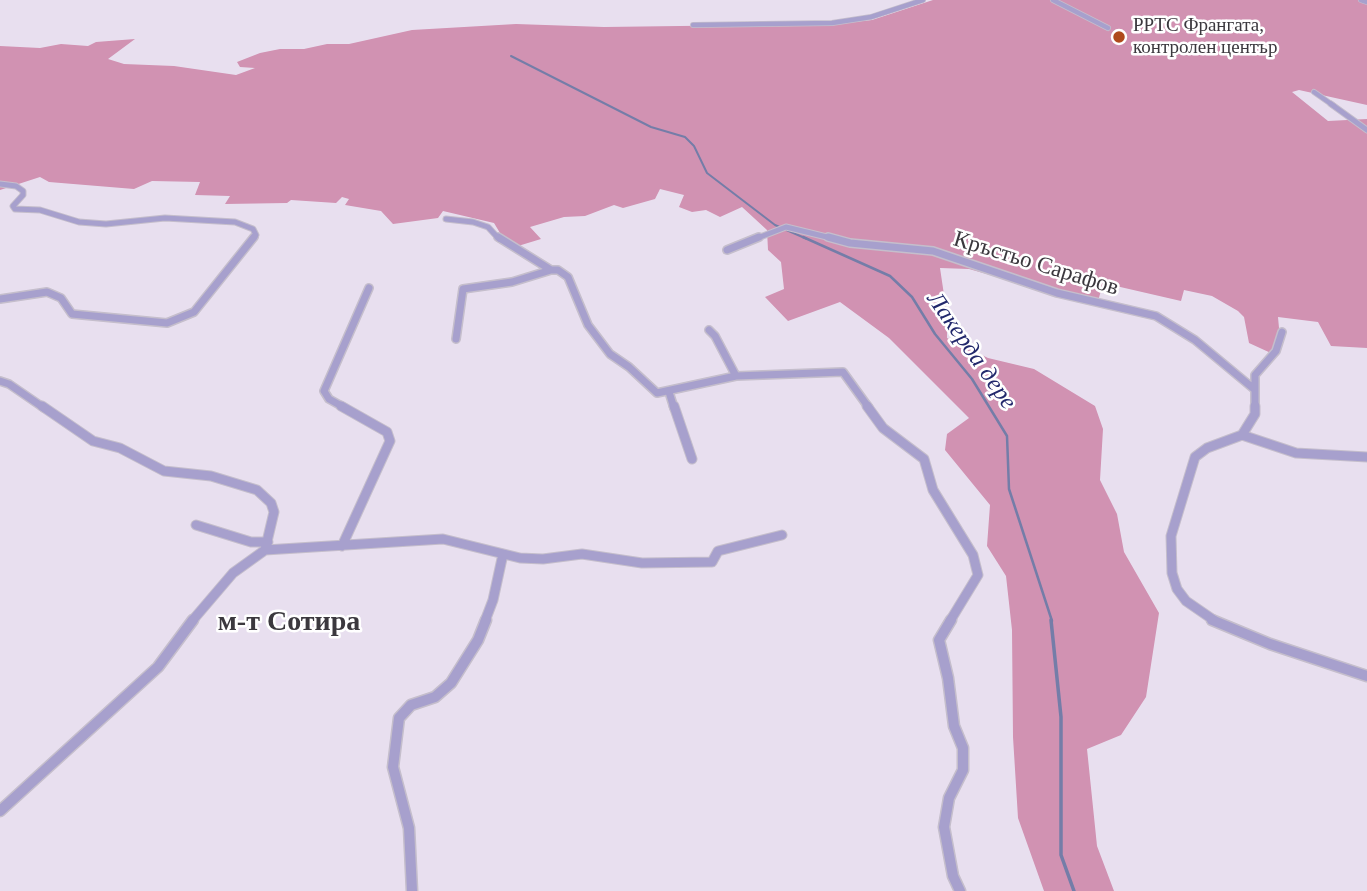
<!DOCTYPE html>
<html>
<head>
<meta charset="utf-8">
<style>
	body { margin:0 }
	canvas { display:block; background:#e8dfef }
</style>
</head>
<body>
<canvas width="1367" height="891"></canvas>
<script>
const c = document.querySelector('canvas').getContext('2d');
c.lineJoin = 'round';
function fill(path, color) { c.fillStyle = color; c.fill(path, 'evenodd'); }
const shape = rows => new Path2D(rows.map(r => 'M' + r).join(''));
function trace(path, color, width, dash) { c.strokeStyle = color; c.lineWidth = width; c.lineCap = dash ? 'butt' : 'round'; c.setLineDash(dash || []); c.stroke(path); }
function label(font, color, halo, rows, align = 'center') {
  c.font = font + ' "Times New Roman",serif'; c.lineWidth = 5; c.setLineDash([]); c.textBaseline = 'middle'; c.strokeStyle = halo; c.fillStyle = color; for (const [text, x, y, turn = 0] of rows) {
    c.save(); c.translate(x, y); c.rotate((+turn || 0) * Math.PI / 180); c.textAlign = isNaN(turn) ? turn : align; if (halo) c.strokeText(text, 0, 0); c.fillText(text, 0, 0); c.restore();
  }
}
const forest = shape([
	[933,0,1358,0,1367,2,1367,105,1299,90,1292,92,1328,121,1367,119,1367,348,1331,346,1318,322,1278,317,1280,339,1273,354,1249,343,1244,317,1238,311,1212,296,1184,290,1181,301,1103,283,1097,305,969,269,940,268,947,315,947,338,988,358,1034,369,1095,406,1103,429,1100,480,1117,514,1124,552,1159,613,1146,697,1121,735,1087,749,1097,846,1114,891,1044,891,1018,818,1013,737,1012,630,1006,576,987,546,990,505,945,450,947,434,969,418,889,338,840,302,788,321,765,297,784,289,781,262,768,250,767,230,742,207,720,217,706,210,692,212,679,207,684,195,660,189,655,199,623,208,614,205,585,216,564,217,530,227,541,239,518,246,503,238,494,223,443,211,438,218,393,224,381,211,345,205,349,199,342,197,336,203,291,200,287,203,225,204,230,196,195,195,200,182,152,181,134,189,49,182,40,177,0,190,0,46,40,48,61,44,88,46,96,42,135,39,108,59,124,64,174,66,236,75,255,68,240,67,237,62,260,53,280,49,304,49,327,44,349,44,412,30,516,24,604,27,832,24,872,20]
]);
const streamFar2 = shape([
	[511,56,651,127,685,137,694,146,707,173,775,225,807,239]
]);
const streamFar1 = shape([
	[803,237,890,276,912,297,935,334,972,379,1007,436,1009,489,1052,621]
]);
const stream = shape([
	[1051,620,1061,717,1061,855,1074,891]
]);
const streetFar4 = shape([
	[1053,0,1108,28],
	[1361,0,1367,2],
	[693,25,832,23,871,17,923,0],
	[1314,92,1334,106]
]);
const streetFar3 = shape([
	[1331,104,1367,130],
	[0,184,16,186,23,191,23,195,13,206,15,209,40,210,79,222,106,224,165,218,235,222,253,229,256,235,253,239],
	[446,219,473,222,488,227,499,239],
	[755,239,786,227,835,239]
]);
const streetFar2 = shape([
	[498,237,551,270,558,270,568,277,588,325,610,354,629,367,657,393,736,376,843,372,869,408],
	[828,237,850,243,933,251,1057,293,1156,316,1195,340,1254,389],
	[727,250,759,237],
	[0,299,47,292,61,298,72,314,167,323,194,312,254,237],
	[709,330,715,336,736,376],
	[456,339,463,289,512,282,551,270],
	[0,381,9,384,44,408],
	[669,392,674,408],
	[345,408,329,399,324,391,369,288],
	[1255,408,1255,375,1276,351,1282,332]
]);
const streetFar1 = shape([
	[42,406,93,441,120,448,164,471,211,476,257,490,271,503,274,512,265,550,443,539,520,558,543,559,582,554,642,563,712,562,718,551,782,535],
	[341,406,387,432,390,441,342,546],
	[674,406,692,459],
	[867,406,883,428,924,459,933,490,973,555,978,575,950,621],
	[1242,435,1296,453,1367,457],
	[196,525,251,542,268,542],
	[192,621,233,573,265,550],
	[485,621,493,600,503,554],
	[1215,621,1186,601,1177,589,1172,573,1171,536,1195,457,1207,448,1242,435,1255,414,1255,406]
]);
const street = shape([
	[951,620,939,640,948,678,954,726,963,748,963,770,949,798,944,827,953,876,960,891],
	[1212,620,1270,644,1367,676],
	[0,811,158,667,193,620],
	[412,891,409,828,393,767,399,718,411,705,435,697,451,683,478,640,486,620]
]);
const markers = [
	[1119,37,7,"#af4a1c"]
];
const farPoinames = [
	["РРТС Франгата,",1133,26],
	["контролен център",1133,48]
];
const streetNames = [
	["Кръстьо Сарафов",1036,264,17]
];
const waterNames = [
	["Лакерда дере",971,351,55]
];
const nearNeighbourhoodnames = [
	["м-т Сотира",289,623]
];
fill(forest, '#d192b2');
trace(streamFar2, '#747da8', 2);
trace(streamFar1, '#747da8', 2.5);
trace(stream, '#747da8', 3.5);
trace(streetFar4, '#c5becc', 6);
trace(streetFar3, '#c5becc', 7);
trace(streetFar2, '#c5becc', 10);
trace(streetFar1, '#c5becc', 11);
trace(street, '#c5becc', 13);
trace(streetFar4, '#a7a0cd', 4.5);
trace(streetFar3, '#a7a0cd', 5);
trace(streetFar2, '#a7a0cd', 7);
trace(streetFar1, '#a7a0cd', 9);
trace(street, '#a7a0cd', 10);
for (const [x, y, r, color] of markers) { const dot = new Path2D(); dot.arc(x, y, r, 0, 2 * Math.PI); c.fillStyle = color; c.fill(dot); trace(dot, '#fff', 2.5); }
label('19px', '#3b383e', '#fff', farPoinames, 'left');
label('23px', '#3b383e', '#fff', streetNames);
label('italic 24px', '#22286c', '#fff', waterNames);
label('bold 28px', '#3b383e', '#fff', nearNeighbourhoodnames);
</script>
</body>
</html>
